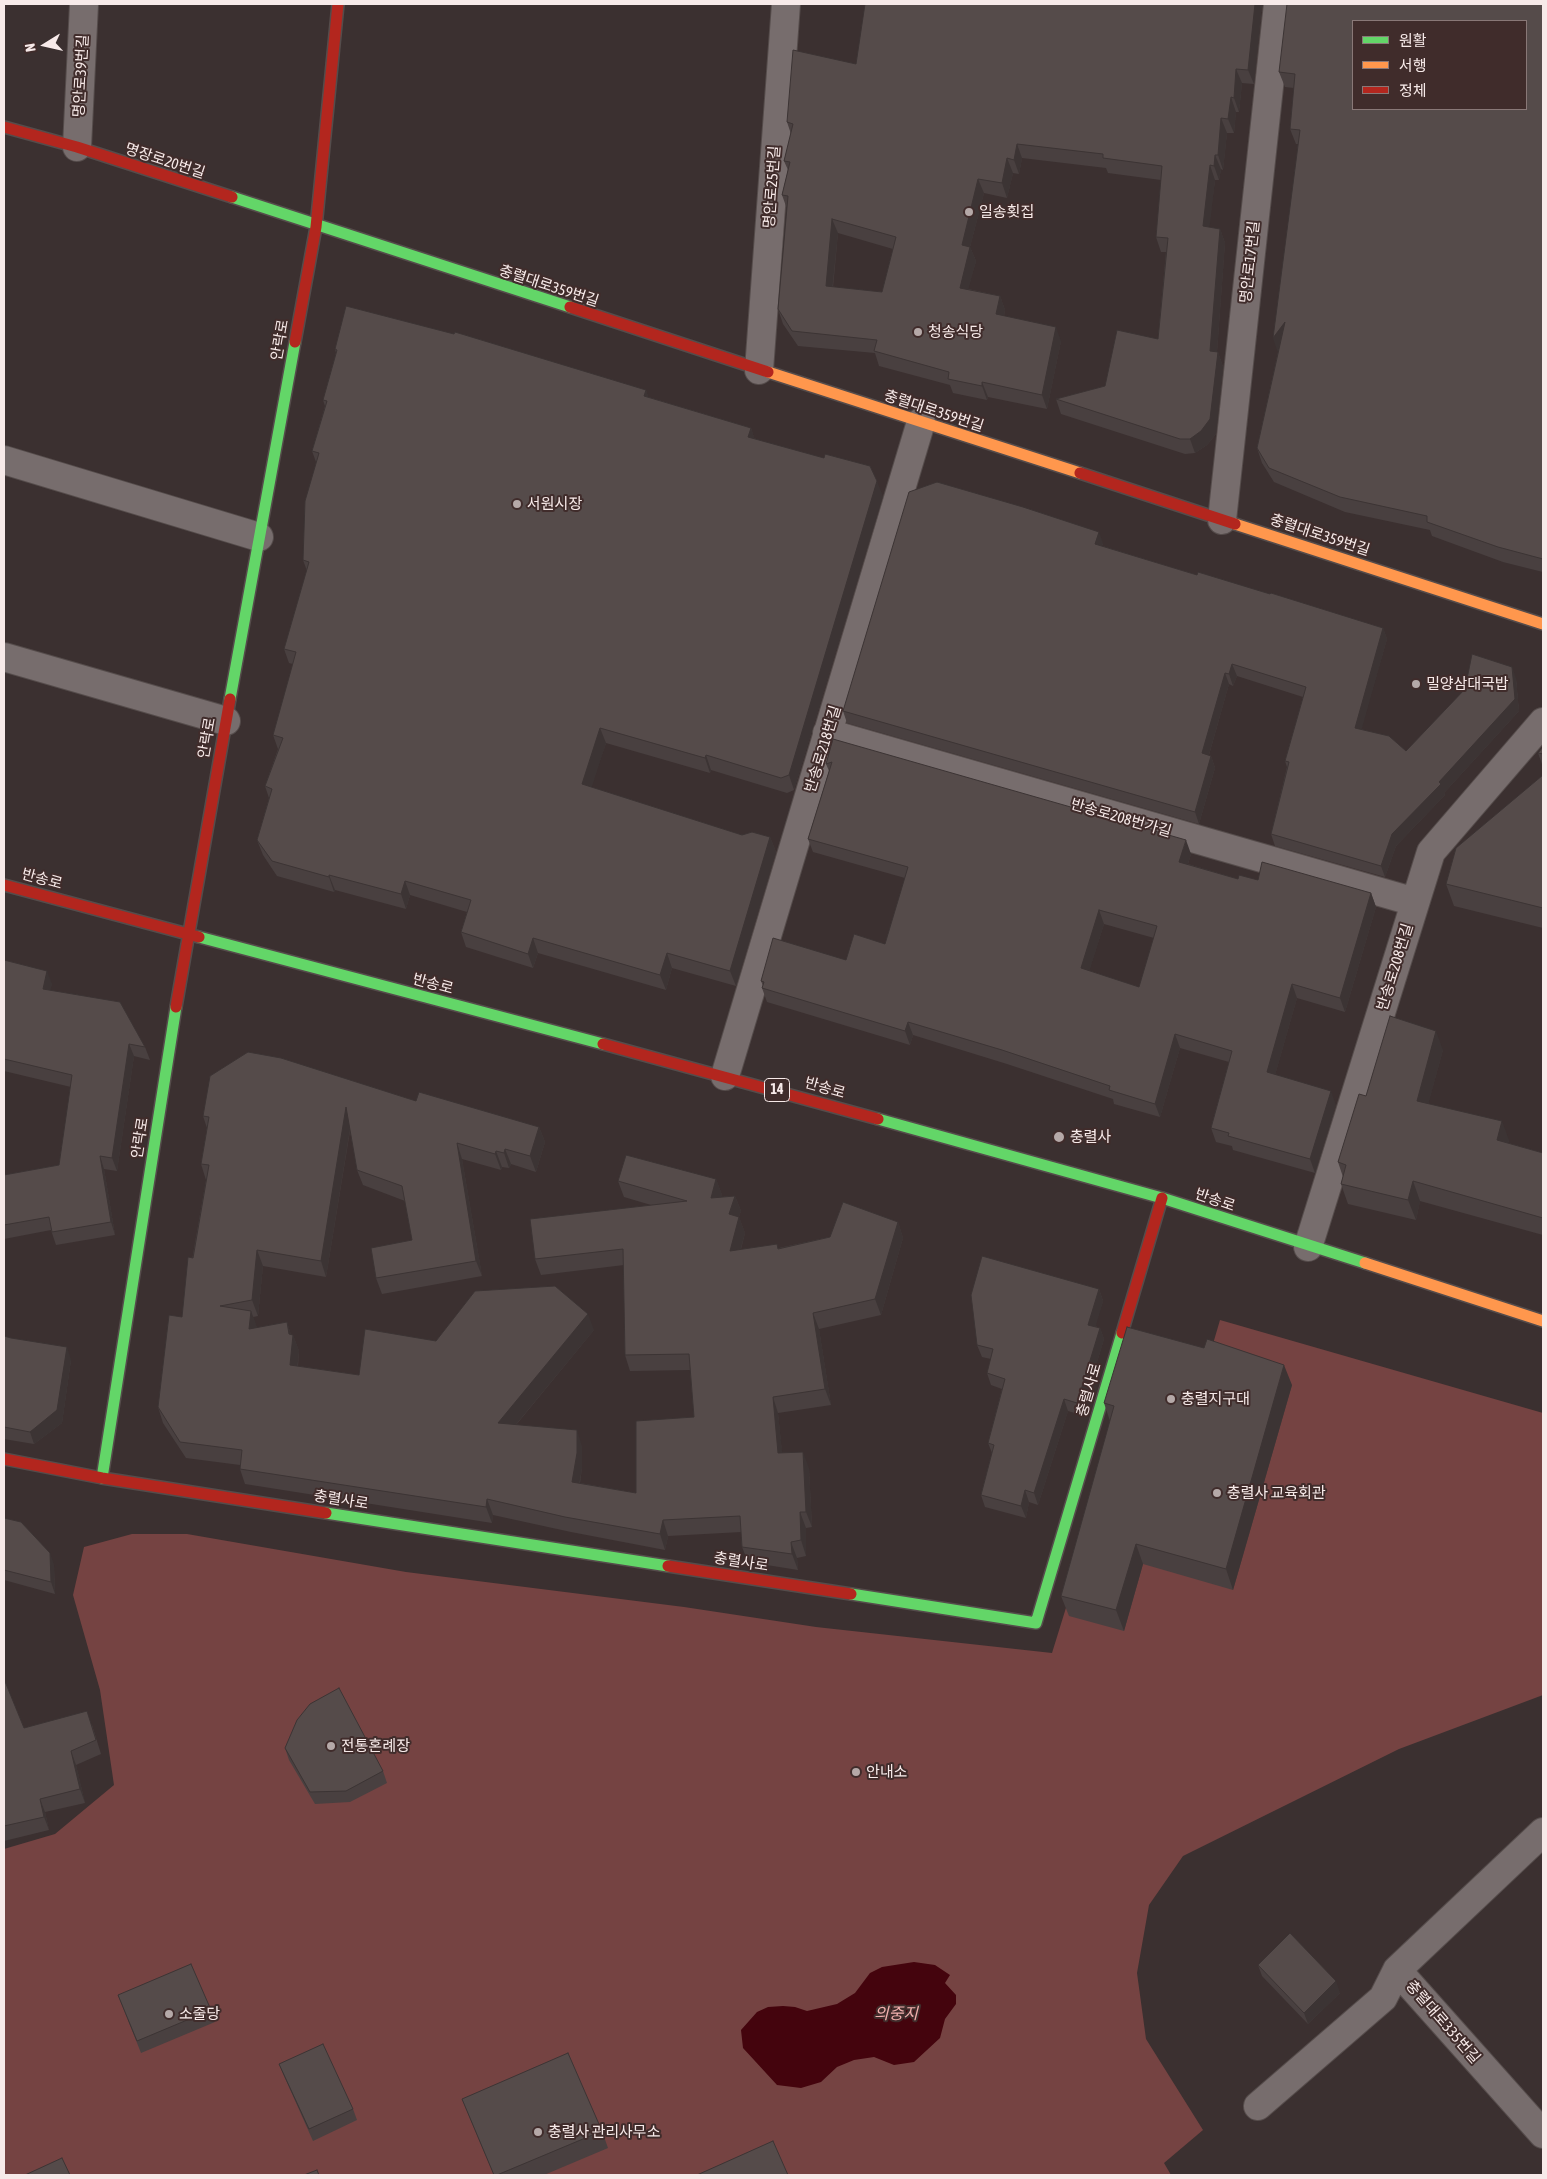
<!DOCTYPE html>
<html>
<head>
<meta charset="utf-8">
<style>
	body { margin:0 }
	#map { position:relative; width:1547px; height:2179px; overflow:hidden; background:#3b3030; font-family:"Asap Condensed","Noto Sans KR",sans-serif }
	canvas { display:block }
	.frame { position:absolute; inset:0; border:5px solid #f7eae9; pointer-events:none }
	.legend { position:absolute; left:1352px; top:20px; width:175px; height:90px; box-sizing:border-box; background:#402c2b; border:1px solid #897877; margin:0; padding:6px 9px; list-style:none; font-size:15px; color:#f7eae9 }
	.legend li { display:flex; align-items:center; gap:10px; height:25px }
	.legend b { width:25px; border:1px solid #897877 }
	.north { position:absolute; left:20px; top:20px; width:50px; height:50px; -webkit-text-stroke:4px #402c2b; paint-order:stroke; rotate:260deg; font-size:14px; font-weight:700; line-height:20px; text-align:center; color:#f7eae9 }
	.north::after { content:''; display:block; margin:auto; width:18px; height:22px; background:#f7eae9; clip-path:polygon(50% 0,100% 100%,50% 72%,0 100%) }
</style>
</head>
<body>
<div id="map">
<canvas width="1547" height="2179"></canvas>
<div class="frame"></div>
<ul class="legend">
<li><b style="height:6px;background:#63d668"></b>원활</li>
<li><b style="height:6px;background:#ff974d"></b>서행</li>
<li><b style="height:6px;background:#b3261e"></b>정체</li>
</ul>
<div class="north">N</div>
</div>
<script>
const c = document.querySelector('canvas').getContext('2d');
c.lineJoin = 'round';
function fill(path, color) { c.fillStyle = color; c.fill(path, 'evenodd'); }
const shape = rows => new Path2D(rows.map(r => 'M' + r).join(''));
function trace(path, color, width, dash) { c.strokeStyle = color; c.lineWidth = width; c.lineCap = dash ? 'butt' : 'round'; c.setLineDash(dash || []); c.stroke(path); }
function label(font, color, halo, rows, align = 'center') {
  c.font = font + ' "Asap Condensed","Noto Sans KR",sans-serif'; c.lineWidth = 4; c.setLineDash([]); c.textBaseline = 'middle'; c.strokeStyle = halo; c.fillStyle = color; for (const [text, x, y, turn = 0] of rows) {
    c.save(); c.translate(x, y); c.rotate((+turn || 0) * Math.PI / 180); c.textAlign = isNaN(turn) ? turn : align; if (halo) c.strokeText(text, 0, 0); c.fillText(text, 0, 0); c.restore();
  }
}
const green = shape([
	[1220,1320,1543,1413,1543,1695,1399,1749,1183,1856,1149,1905,1137,1973,1146,2039,1203,2130,1164,2163,1171,2175,4,2175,4,1849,55,1834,114,1785,100,1690,73,1595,84,1547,132,1534,187,1534,406,1572,684,1607,816,1627,1052,1653,1124,1420,1186,1436]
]);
const water = shape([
	[914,1962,935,1965,950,1975,945,1983,956,1995,956,2004,945,2019,940,2038,914,2062,894,2065,874,2057,854,2060,837,2067,821,2082,801,2088,777,2085,743,2048,741,2030,757,2012,768,2007,783,2006,795,2007,807,2011,837,2004,855,1993,870,1973,882,1967]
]);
const street = shape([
	[77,147,84,4],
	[759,370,786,4],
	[4,460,259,537],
	[1222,520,1278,4],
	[4,657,226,721],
	[827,733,1415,902],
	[725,1076,921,422],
	[1308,1247,1431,852,1543,722],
	[1397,1970,1543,2134],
	[1258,2106,1383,1998,1397,1970,1543,1832]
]);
const fast = shape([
	[232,197,570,307],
	[230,699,295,342],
	[199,937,603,1044],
	[878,1119,1162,1198,1365,1263],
	[102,1478,176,1007],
	[326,1513,668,1566],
	[851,1594,1036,1623,1122,1333]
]);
const slow = shape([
	[768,372,1080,473],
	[1235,524,1543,624],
	[1365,1263,1543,1321]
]);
const jam = shape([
	[4,127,77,147,232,197],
	[570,307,768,372],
	[295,342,316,227,338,4],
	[1080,473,1235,524],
	[4,885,199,937],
	[176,1007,230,699],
	[603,1044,878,1119],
	[1122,1333,1162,1198],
	[4,1459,102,1478,326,1513],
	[668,1566,851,1594]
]);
const wall = shape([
	[1262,4,1254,84,1242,83,1239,112,1236,112,1234,133,1227,133,1223,170,1221,169,1219,180,1215,180,1209,227,1220,229,1225,243,1217,352,1218,352,1223,367,1216,434,1207,445,1195,453,1185,454,1061,414,1056,399,1105,386,1158,339,1166,252,1161,252,1156,237,1161,180,1108,173,1106,168,1022,158,1019,174,1013,173,1007,198,984,193,970,247,976,261,968,289,1000,296,1005,310,1004,316,1061,341,1047,409,988,397,987,400,953,393,950,385,879,366,875,353,798,346,783,324,778,309,787,209,782,195,788,170,784,161,791,134,787,122,856,64],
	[838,233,893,249,882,292,833,287],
	[1543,4,1543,572,1503,562,1432,536,1430,530,1345,512,1274,482,1262,463,1257,448,1278,352,1298,144,1296,144,1290,129,1294,88,1285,87,1279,72],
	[335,349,646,390,648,397,751,428,754,438,883,496,794,790,787,793,711,770,710,773,606,743,591,787,742,835,770,837,776,852,736,986,672,968,666,990,538,953,533,968,466,947,461,932,467,912,410,895,406,909,335,890,334,892,277,876,263,855,257,840,269,798,265,786,278,749,273,735,293,664,289,663,284,649,307,571,303,560,316,462,312,451,325,406,323,400,336,353],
	[1103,543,1102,546,1197,575,1383,628,1387,639,1361,729,1406,751,1516,678,1519,711,1444,793,1445,795,1396,846,1385,877,1275,846,1271,834,1287,767,1285,761,1303,697,1237,676,1233,686,1229,684,1209,755,1211,756,1215,768,1199,824,847,723,843,711],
	[833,739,1191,854,1188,864,1238,879,1258,880,1371,893,1376,907,1345,1012,1297,998,1275,1075,1336,1105,1315,1173,1233,1150,1232,1146,1216,1142,1211,1128,1229,1062,1180,1048,1160,1117,1114,1104,1113,1099,1007,1064,913,1035,910,1045,767,1002,762,988,763,986,761,981,846,960,885,944,905,878,813,852,808,839,829,771,826,764],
	[1104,924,1154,938,1139,987,1089,971],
	[1543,747,1543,767,1538,753],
	[1543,775,1543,928,1454,906,1446,884],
	[4,960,52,984,50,990,145,1047,150,1060,134,1056,117,1171,104,1169,115,1235,56,1245,51,1230,4,1239,4,1175,59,1165,71,1087,4,1071],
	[1443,1050,1428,1104,1509,1140,1508,1143,1543,1153,1543,1235,1420,1201,1416,1220,1348,1204,1341,1184,1343,1177,1338,1162,1366,1096],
	[416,1101,539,1127,545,1142,536,1172,511,1164,509,1168,502,1167,501,1170,462,1159,482,1276,382,1294,376,1278,412,1240,405,1201,363,1185,357,1170,350,1131,326,1277,263,1266,258,1316,253,1317,257,1328,287,1322,291,1335,293,1335,299,1351,298,1366,359,1375,436,1341,594,1330,516,1425,582,1446,582,1468,580,1483,636,1493,694,1417,690,1370,630,1371,625,1355,624,1265,541,1275,535,1259,651,1205,624,1197,618,1181,716,1179,722,1195,721,1197,735,1196,741,1211,739,1217,745,1233,741,1249,779,1248,898,1222,903,1238,881,1315,819,1329,831,1405,778,1413,782,1453,809,1468,812,1527,806,1528,806,1556,797,1558,798,1570,748,1562,742,1547,741,1532,668,1536,665,1550,571,1532,493,1515,492,1523,245,1484,240,1469,240,1465,186,1458,163,1423,158,1407,182,1317,206,1180,201,1164,207,1128,203,1116],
	[1099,1289,1103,1301,1095,1326,1100,1328,1104,1339,1081,1415,1068,1411,1038,1505,1029,1502,1026,1518,985,1507,981,1495,992,1453,988,1443,1002,1389,991,1385,987,1373,991,1359,982,1357,977,1345],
	[4,1336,71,1360,62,1423,34,1444,4,1439],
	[1292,1385,1233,1590,1143,1564,1124,1631,1069,1616,1061,1596,1110,1421,1104,1403],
	[4,1518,54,1565,55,1594,4,1580],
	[4,1679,24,1728,92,1725,101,1754,76,1765,85,1803,45,1812,49,1830,4,1841],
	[285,1748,383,1771,387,1783,350,1802,315,1804,289,1760],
	[1258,1965,1340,1993,1308,2024,1262,1976],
	[118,1995,211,2010,215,2022,141,2053],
	[279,2064,353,2109,357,2120,313,2141,284,2076],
	[462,2099,602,2131,608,2148,544,2175,494,2175,469,2116]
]);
const shadedWall = shape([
	[1255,4,1262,4,1254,84,1248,70],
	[1236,69,1242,83,1239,112,1234,98],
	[1231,97,1236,112,1234,133,1228,119],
	[1221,118,1227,133,1223,170,1218,155],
	[1017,144,1022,158,1019,174,1014,160],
	[1215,155,1221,169,1219,180,1214,166],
	[1007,158,1013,173,1007,198,1002,183],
	[1210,165,1215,180,1208,241,1203,226],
	[978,179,984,193,970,247,976,261,965,302,960,288,962,245],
	[832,219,838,233,831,301,826,286],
	[1220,229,1225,243,1216,365,1210,351],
	[1000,296,1005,310,1001,329,996,314],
	[1285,322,1278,353,1273,338],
	[1056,327,1061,341,1047,409,1042,395],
	[1218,352,1223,367,1216,434,1207,445,1195,453,1190,439],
	[982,382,988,397,987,400,982,386],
	[646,390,651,404,644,396],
	[751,428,756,443,748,437],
	[877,481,883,496,794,790,789,775],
	[1099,532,1103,543,1099,555,1095,544],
	[1383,628,1387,639,1359,739,1355,728],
	[1232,664,1237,676,1233,686,1229,674],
	[1512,667,1516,678,1519,711,1444,793,1445,795,1396,846,1385,877,1381,866,1392,834,1439,782],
	[1225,673,1229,684,1206,765,1202,753],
	[600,728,606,743,588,799,582,784],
	[706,755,711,770,710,773,705,758],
	[1211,756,1215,768,1199,824,1195,812],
	[770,837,776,852,736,986,730,971],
	[1186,840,1191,854,1184,876,1179,862],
	[329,875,335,890,334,892,329,877],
	[405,881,410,895,406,909,401,894],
	[1371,893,1376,907,1345,1012,1340,998],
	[1099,910,1104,924,1086,982,1081,968],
	[533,938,538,953,533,968,528,954],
	[667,953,672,968,666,990,660,975],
	[47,971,52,984,48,1001,43,989],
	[1292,984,1297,998,1272,1086,1267,1072],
	[908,1022,913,1035,910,1045,905,1031],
	[1436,1031,1443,1050,1424,1120,1417,1101],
	[1175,1034,1180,1048,1160,1117,1155,1104],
	[129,1044,134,1056,117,1171,112,1158],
	[1331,1091,1336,1105,1315,1173,1310,1159],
	[346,1107,351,1123,326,1277,321,1261],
	[1502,1121,1509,1140,1504,1160,1497,1140],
	[539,1127,545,1142,536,1172,530,1156],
	[457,1143,462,1159,482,1276,476,1261],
	[505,1149,511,1164,509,1168,504,1153],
	[496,1151,502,1167,501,1170,495,1154],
	[100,1156,104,1169,115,1235,111,1222],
	[716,1179,722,1195,717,1214,711,1198],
	[1413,1181,1420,1201,1416,1220,1408,1200],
	[735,1196,741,1211,735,1230,729,1214],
	[739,1217,745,1233,736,1266,730,1251],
	[898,1222,903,1238,881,1315,875,1299],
	[257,1250,263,1266,258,1316,252,1300],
	[1099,1289,1103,1301,1093,1336,1088,1325],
	[251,1311,257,1327,255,1345,249,1329],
	[813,1313,819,1329,831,1405,825,1389],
	[588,1314,594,1330,504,1439,498,1423],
	[287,1322,292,1338,293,1335,299,1351,296,1380,290,1365,289,1334],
	[1100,1328,1104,1339,1081,1415,1077,1403],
	[67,1347,71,1360,62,1423,34,1444,30,1432],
	[1284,1365,1292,1385,1233,1590,1226,1569],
	[773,1397,778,1413,784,1469,778,1453],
	[1064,1399,1068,1411,1038,1505,1034,1493],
	[577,1430,582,1446,582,1468,577,1497,572,1482],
	[803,1452,809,1468,812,1527,806,1512],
	[1025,1490,1029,1502,1026,1518,1021,1506],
	[487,1499,493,1515,492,1523,486,1507],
	[800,1512,806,1528,806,1556,801,1540],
	[663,1520,668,1536,665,1550,660,1534],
	[791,1542,797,1558,798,1570,792,1554],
	[1136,1544,1143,1564,1124,1631,1116,1610],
	[50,1553,54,1565,55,1594,51,1582],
	[71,1751,76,1765,85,1803,80,1789],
	[40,1799,45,1812,49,1830,44,1817],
	[1336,1981,1340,1993,1308,2024,1304,2013]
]);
const building = shape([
	[865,4,1255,4,1248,70,1236,69,1234,98,1231,97,1228,119,1221,118,1218,155,1215,155,1214,166,1210,165,1203,226,1220,229,1210,351,1218,352,1210,419,1201,431,1190,439,1180,439,1056,399,1105,386,1117,330,1158,339,1168,238,1156,237,1162,166,1103,158,1103,154,1017,144,1014,160,1007,158,1002,183,978,179,962,245,970,247,960,288,1000,296,996,314,1056,327,1042,395,982,382,982,386,948,379,949,372,874,351,877,340,792,331,778,309,788,196,782,195,790,162,784,161,793,124,787,122,793,50,856,64,865,4],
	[832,219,896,237,882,292,826,286,832,219],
	[1287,4,1543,4,1543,559,1498,547,1427,522,1427,516,1340,497,1269,468,1257,448,1285,322,1273,338,1300,130,1290,129,1295,74,1279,72,1287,4],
	[1353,21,1526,21,1526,109,1353,109,1353,21],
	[346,306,454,334,455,332,646,390,644,396,751,428,748,437,824,458,825,454,870,466,877,481,789,775,781,778,706,755,705,758,600,728,582,784,742,835,752,832,770,837,730,971,667,953,660,975,533,938,528,954,461,932,471,900,405,881,401,894,329,875,329,877,272,861,257,840,272,789,265,786,283,738,273,735,296,652,284,649,309,562,303,560,305,501,319,453,312,451,327,401,323,400,337,350,335,349,346,306],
	[937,482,1023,507,1099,532,1095,544,1197,575,1198,572,1270,594,1271,593,1383,628,1355,728,1389,736,1406,751,1465,689,1472,654,1512,667,1515,699,1439,782,1441,784,1392,834,1381,866,1271,834,1289,762,1285,761,1306,687,1232,664,1229,674,1225,673,1202,753,1211,756,1195,812,843,711,909,492,937,482],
	[833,739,1186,840,1179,862,1238,879,1239,875,1258,880,1262,862,1371,893,1340,998,1292,984,1267,1072,1331,1091,1310,1159,1228,1136,1229,1133,1211,1128,1232,1051,1175,1034,1155,1104,1109,1090,1110,1086,1002,1050,908,1022,905,1031,762,988,764,982,761,981,773,938,846,960,854,934,885,944,908,867,808,839,832,762,826,764,833,739],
	[1099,910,1157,926,1139,987,1081,968,1099,910],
	[1543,747,1543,754,1538,753,1543,747],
	[1543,775,1543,908,1446,884,1456,848,1543,775],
	[4,960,47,971,43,989,120,1002,145,1047,129,1044,112,1158,100,1156,111,1222,52,1232,49,1217,4,1225,4,1175,59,1165,72,1075,4,1059,4,960],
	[1390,1016,1436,1031,1417,1101,1502,1121,1497,1140,1543,1153,1543,1218,1413,1181,1408,1200,1341,1184,1346,1165,1338,1162,1359,1094,1366,1096,1390,1016],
	[248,1052,281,1058,416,1101,419,1092,539,1127,530,1156,505,1149,504,1153,496,1151,495,1154,457,1143,476,1261,376,1278,371,1248,412,1240,402,1186,357,1170,346,1107,321,1261,257,1250,252,1300,220,1306,251,1311,249,1329,287,1322,289,1334,293,1335,290,1365,359,1375,365,1329,436,1341,475,1291,555,1286,588,1314,498,1423,577,1430,577,1453,572,1482,636,1493,636,1421,694,1417,689,1354,625,1355,623,1249,535,1259,530,1219,687,1201,618,1181,626,1155,716,1179,711,1198,735,1196,729,1214,739,1217,730,1251,777,1244,778,1249,830,1237,843,1202,898,1222,875,1299,813,1313,825,1389,773,1397,778,1453,803,1452,806,1512,800,1512,801,1540,791,1542,792,1554,742,1547,740,1516,663,1520,660,1534,565,1517,487,1499,486,1507,240,1469,242,1450,180,1442,158,1407,169,1315,182,1317,188,1257,193,1258,209,1165,201,1164,209,1117,203,1116,210,1076,248,1052],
	[982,1256,1099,1289,1088,1325,1100,1328,1077,1403,1064,1399,1034,1493,1025,1490,1021,1506,981,1495,994,1445,988,1443,1005,1379,987,1373,993,1349,977,1345,971,1295,982,1256],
	[1127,1327,1204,1348,1207,1339,1284,1365,1226,1569,1136,1544,1116,1610,1061,1596,1114,1406,1104,1403,1127,1327],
	[4,1336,11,1338,67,1347,57,1410,30,1432,4,1427,4,1336],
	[4,1518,21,1522,50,1553,51,1582,4,1570,4,1518],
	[4,1679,24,1728,87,1711,96,1740,71,1751,80,1789,40,1799,44,1817,4,1826,4,1679],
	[339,1688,383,1771,346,1791,310,1792,285,1748,297,1720,310,1704,339,1688],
	[1290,1933,1336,1981,1304,2013,1258,1965,1290,1933],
	[191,1964,211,2010,137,2041,118,1995,191,1964],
	[323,2044,353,2109,309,2129,279,2064,323,2044],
	[568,2053,602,2131,497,2175,494,2175,462,2099,568,2053],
	[773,2141,788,2175,697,2175,773,2141],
	[62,2158,70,2175,25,2175,62,2158],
	[317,2170,319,2175,304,2175,317,2170]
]);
const markers = [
	[969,212,5,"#b5a9a8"],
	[918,332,5,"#b5a9a8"],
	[517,504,5,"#b5a9a8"],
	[1416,684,5,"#b5a9a8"],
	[1059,1137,6,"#b5a9a8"],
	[1171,1399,5,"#b5a9a8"],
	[1217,1493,5,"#b5a9a8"],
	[331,1746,5,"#b5a9a8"],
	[856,1772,5,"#b5a9a8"],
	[169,2014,5,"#b5a9a8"],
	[538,2132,5,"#b5a9a8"]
];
const shields = [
	[777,1090,25]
];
const shieldNames = [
	["14",777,1090]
];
const streetNames = [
	["명안로39번길",81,76,-87],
	["명장로20번길",165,161,18],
	["명안로25번길",772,187,-86],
	["명안로17번길",1250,262,-84],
	["충렬대로359번길",549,286,18],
	["안락로",280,340,-80],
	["충렬대로359번길",934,411,18],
	["충렬대로359번길",1320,535,18],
	["안락로",207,738,-80],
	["반송로218번길",823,749,-73],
	["반송로208번가길",1121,818,16],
	["반송로",42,879,15],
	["반송로208번길",1395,967,-73],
	["반송로",433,984,15],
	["반송로",825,1088,16],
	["안락로",140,1138,-81],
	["반송로",1215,1200,19],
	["충렬사로",1089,1390,-74],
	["충렬사로",341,1500,9],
	["충렬사로",741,1562,9],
	["충렬대로335번길",1443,2022,49]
];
const poiNames = [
	["일송횟집",979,212],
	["청송식당",928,332],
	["서원시장",527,504],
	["밀양삼대국밥",1426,684],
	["충렬사",1070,1137],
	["충렬지구대",1181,1399],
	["충렬사 교육회관",1227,1493],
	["전통혼례장",341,1746],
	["안내소",866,1772],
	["소줄당",179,2014],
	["충렬사 관리사무소",548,2132]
];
const waterNames = [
	["의중지",896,2014]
];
fill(green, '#754342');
fill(water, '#44040d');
trace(street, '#554c4b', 30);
trace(fast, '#554c4b', 14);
trace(slow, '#554c4b', 14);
trace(jam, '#554c4b', 14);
trace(street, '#776d6d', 28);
trace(fast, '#63d668', 11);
trace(slow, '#ff974d', 11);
trace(jam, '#b3261e', 11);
fill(wall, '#494040');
fill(shadedWall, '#3c3434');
fill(building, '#554b4a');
trace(building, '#3c3434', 1);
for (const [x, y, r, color] of markers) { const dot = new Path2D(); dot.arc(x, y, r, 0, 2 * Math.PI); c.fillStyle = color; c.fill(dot); trace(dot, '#402c2b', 2); }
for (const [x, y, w] of shields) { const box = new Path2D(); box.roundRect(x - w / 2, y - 11.5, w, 23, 4); c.fillStyle = '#402c2b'; c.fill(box); trace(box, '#f7eae9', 1); }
label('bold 14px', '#f7eae9', null, shieldNames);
label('15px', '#f7eae9', '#402c2b', streetNames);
label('15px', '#f7eae9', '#402c2b', poiNames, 'left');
label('italic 16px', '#f3b1af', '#402c2b', waterNames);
</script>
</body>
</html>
